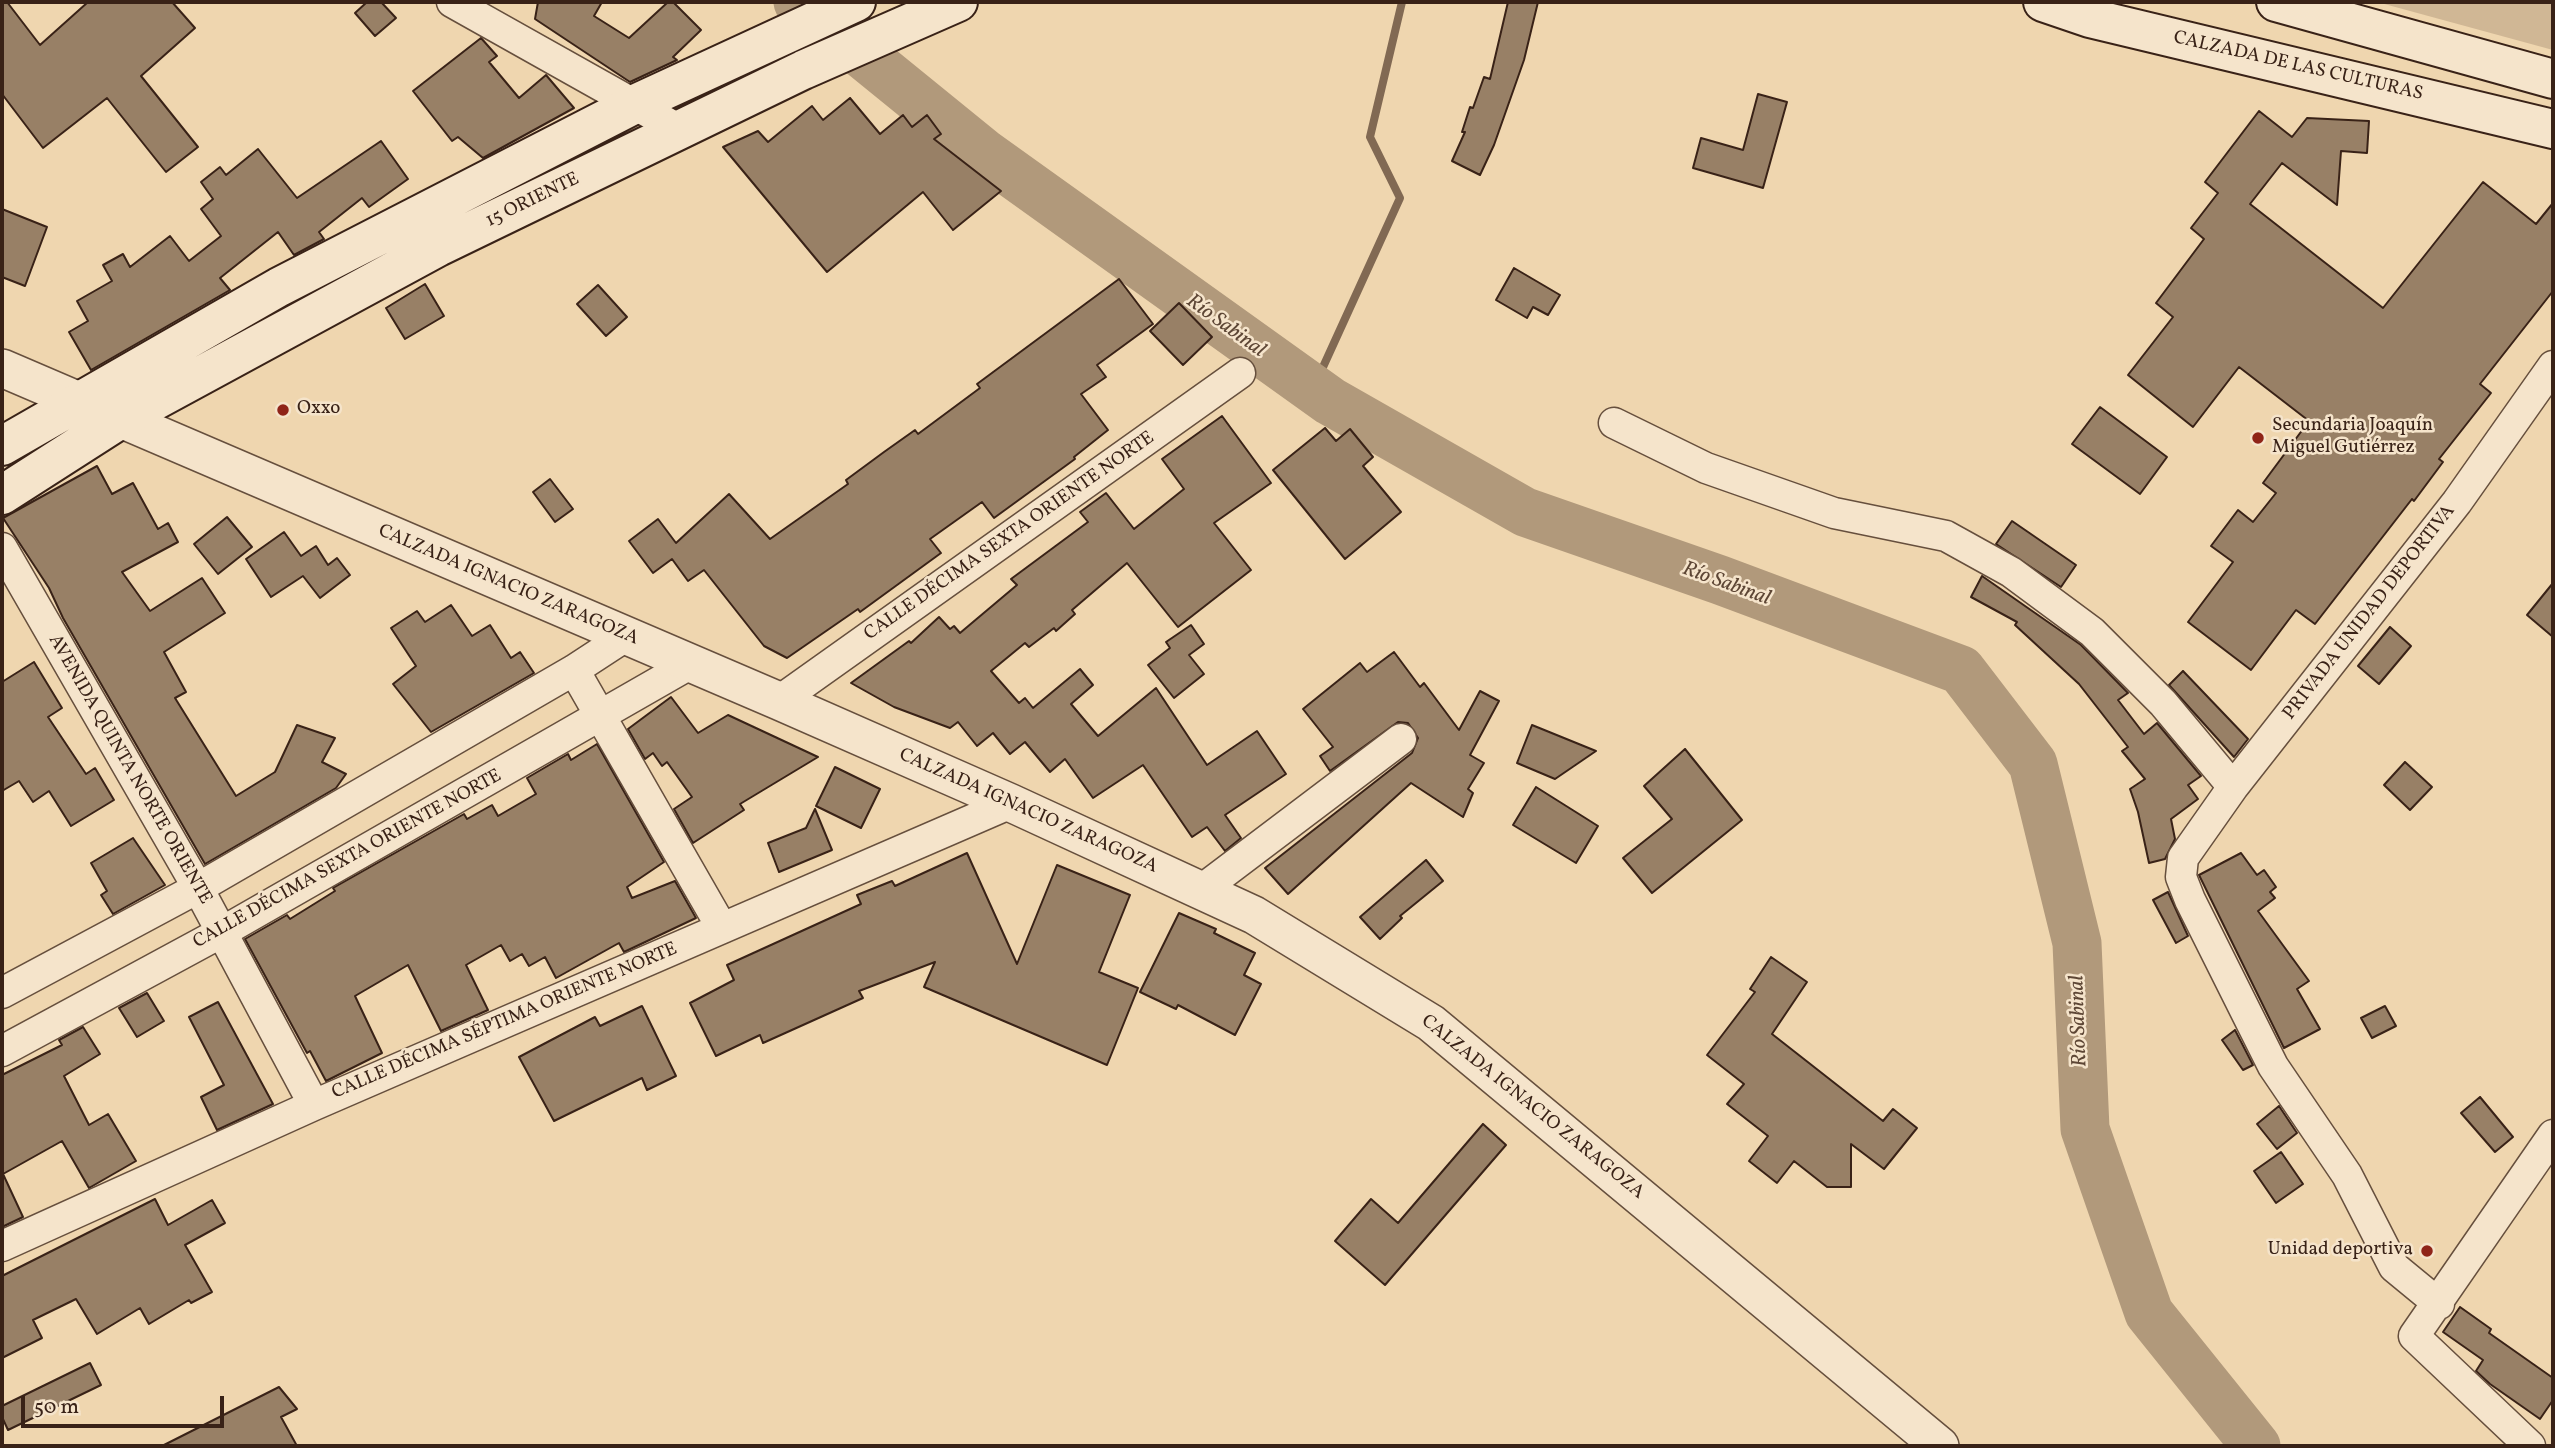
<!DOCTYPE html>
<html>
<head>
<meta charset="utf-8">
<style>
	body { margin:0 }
	#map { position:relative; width:2555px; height:1448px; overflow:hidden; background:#efd6af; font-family:Vollkorn,serif }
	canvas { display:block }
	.frame { position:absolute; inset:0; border:4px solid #392217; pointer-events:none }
	.scale { position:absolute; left:21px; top:1396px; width:203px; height:32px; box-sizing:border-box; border:4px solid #392217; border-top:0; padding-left:9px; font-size:21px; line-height:24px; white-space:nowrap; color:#392217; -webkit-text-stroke:5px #f5e4cb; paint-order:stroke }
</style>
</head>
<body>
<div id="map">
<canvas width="2555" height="1448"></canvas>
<div class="frame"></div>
<div class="scale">50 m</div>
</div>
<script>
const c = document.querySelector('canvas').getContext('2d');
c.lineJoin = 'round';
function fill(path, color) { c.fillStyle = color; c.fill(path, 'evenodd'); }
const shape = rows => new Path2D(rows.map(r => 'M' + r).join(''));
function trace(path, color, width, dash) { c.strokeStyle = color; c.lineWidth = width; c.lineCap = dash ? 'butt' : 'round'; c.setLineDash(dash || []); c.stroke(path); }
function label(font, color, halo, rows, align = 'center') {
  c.font = font + ' Vollkorn,serif'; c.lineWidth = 5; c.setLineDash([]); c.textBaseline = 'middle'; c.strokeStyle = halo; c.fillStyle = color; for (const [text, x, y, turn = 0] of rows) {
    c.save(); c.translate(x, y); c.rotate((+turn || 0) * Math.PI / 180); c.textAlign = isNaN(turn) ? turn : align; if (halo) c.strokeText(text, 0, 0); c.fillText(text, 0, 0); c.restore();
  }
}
const green = shape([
	[2377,2,2553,2,2553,50]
]);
const stream = shape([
	[1313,389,1400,198,1370,137,1402,2]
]);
const river = shape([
	[798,2,985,154,1330,401,1525,512,1720,580,1961,670,2033,764,2077,943,2085,1129,2149,1313,2256,1446]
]);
const building = shape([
	[2,2,7,2,40,45,88,2,172,2,195,28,141,76,198,147,166,172,107,98,43,148,2,94,2,2],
	[367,2,381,2,396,18,375,36,355,13,367,2],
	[538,2,602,2,594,16,629,38,668,2,673,2,701,30,673,57,677,60,630,82,535,19,538,2],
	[1508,2,1538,2,1524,60,1494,145,1480,175,1452,161,1465,132,1462,132,1470,107,1473,108,1484,77,1490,79,1508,2],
	[481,38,497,56,489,62,519,98,546,75,574,108,483,158,458,137,452,141,413,91,481,38],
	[1758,94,1787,102,1763,188,1693,168,1701,138,1743,150,1758,94],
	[850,98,880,134,903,115,912,127,927,115,941,134,934,139,1001,191,953,230,923,192,827,272,723,147,758,131,768,142,812,106,823,120,850,98],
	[2259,111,2292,137,2307,118,2369,121,2367,153,2341,151,2337,205,2282,163,2250,204,2383,308,2483,182,2536,224,2553,203,2553,291,2480,384,2491,393,2439,459,2443,462,2414,501,2412,499,2315,624,2296,610,2251,670,2188,622,2233,562,2211,546,2238,510,2253,522,2276,493,2263,483,2309,421,2239,367,2193,427,2128,375,2173,317,2156,303,2204,239,2191,228,2218,193,2205,182,2259,111],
	[381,141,408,179,369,207,362,198,319,232,324,239,294,255,278,232,220,278,230,290,91,370,69,332,88,321,77,301,112,281,103,265,123,254,130,267,170,236,189,261,221,236,201,209,213,199,201,182,220,167,226,175,258,149,297,198,381,141],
	[2,209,47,227,25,286,2,277,2,209],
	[1514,268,1560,295,1548,315,1533,307,1527,318,1496,300,1514,268],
	[1119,279,1153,324,1097,365,1106,377,1081,394,1108,430,1074,457,1075,459,994,518,982,502,930,539,941,553,860,612,858,609,787,658,764,646,704,570,688,581,672,559,653,573,629,541,658,519,676,543,729,494,770,539,848,484,846,480,884,452,915,430,918,434,980,388,977,384,1119,279],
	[425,284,444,316,405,339,386,308,425,284],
	[598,285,627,317,606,336,577,304,598,285],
	[1179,303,1212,337,1183,365,1150,331,1179,303],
	[2100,407,2167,457,2140,494,2072,444,2100,407],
	[1222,416,1271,483,1214,523,1251,570,1178,627,1127,563,1072,610,1075,614,1056,631,1054,628,1029,647,1025,643,991,671,1019,703,1025,698,1033,708,1080,669,1093,685,1071,704,1098,736,1156,688,1207,765,1257,731,1286,774,1225,815,1241,838,1225,851,1207,827,1192,837,1143,765,1093,798,1065,759,1050,772,1025,742,1010,754,993,733,977,746,958,722,950,728,894,707,851,683,909,641,911,643,939,617,950,629,954,626,960,633,1017,585,1011,579,1088,522,1080,512,1106,493,1134,529,1184,489,1162,459,1222,416],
	[1325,428,1336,441,1350,429,1373,457,1363,466,1401,512,1345,559,1273,470,1325,428],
	[97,466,112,494,133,483,158,529,168,523,178,542,122,572,150,611,202,578,225,613,164,652,186,692,175,698,236,796,275,772,297,725,335,738,322,762,346,774,336,788,205,864,63,618,49,588,3,518,97,466],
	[550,479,573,509,555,522,533,492,550,479],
	[227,517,252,547,218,574,194,544,227,517],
	[2012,521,2076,565,2061,587,1996,544,2012,521],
	[284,532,301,556,316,546,328,565,337,558,350,575,320,598,303,576,271,597,246,559,284,532],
	[1982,576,2081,645,2128,693,2118,700,2144,734,2157,723,2201,776,2188,785,2198,799,2171,819,2175,839,2165,859,2149,863,2138,812,2130,789,2145,779,2122,751,2128,747,2079,684,2015,625,2017,622,1971,597,1982,576],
	[2553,583,2553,637,2527,615,2553,583],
	[451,605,472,636,490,625,511,658,520,652,534,673,431,732,393,684,416,666,391,628,417,611,425,622,451,605],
	[1191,625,1204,644,1189,655,1204,674,1174,698,1148,665,1170,648,1166,642,1191,625],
	[2390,627,2411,646,2379,684,2358,666,2390,627],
	[1394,652,1420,687,1424,683,1459,730,1480,691,1499,701,1470,755,1484,763,1468,789,1473,793,1463,817,1411,783,1288,894,1265,868,1412,753,1418,738,1408,723,1398,722,1330,771,1320,756,1333,747,1303,709,1360,663,1367,672,1394,652],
	[34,662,62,708,48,717,86,774,95,768,114,800,71,826,49,791,33,802,19,781,2,791,2,682,34,662],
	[2183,671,2248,739,2234,757,2169,685,2183,671],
	[671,697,698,733,728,715,818,757,740,804,744,810,693,843,674,809,692,797,667,762,662,766,653,753,645,759,628,729,671,697],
	[1532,725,1596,751,1555,779,1517,763,1532,725],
	[597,744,664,862,627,887,632,898,675,881,696,918,624,952,619,943,556,978,545,957,529,966,522,954,510,961,501,945,466,965,488,1010,441,1031,408,965,355,996,382,1053,326,1081,310,1051,307,1053,245,939,287,915,290,919,335,891,333,888,464,814,467,819,492,805,498,816,536,794,527,778,568,754,571,760,597,744],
	[1685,749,1742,820,1652,893,1623,858,1672,819,1644,786,1685,749],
	[2405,762,2432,787,2410,810,2384,785,2405,762],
	[835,767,880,789,861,828,816,806,835,767],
	[1536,787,1598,826,1576,863,1513,825,1536,787],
	[815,809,832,850,779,872,768,843,806,828,815,809],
	[133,838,165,885,113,914,101,895,107,891,91,863,133,838],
	[967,853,1017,964,1057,865,1130,895,1099,972,1138,988,1107,1065,924,987,935,962,859,991,863,998,763,1043,760,1035,716,1056,690,1003,734,980,727,965,861,904,857,895,892,881,895,886,967,853],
	[2241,853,2257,875,2264,870,2276,887,2270,892,2275,898,2258,911,2309,981,2297,989,2320,1029,2284,1048,2199,875,2241,853],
	[1426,860,1443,881,1400,916,1402,918,1380,939,1360,917,1426,860],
	[2168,892,2188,936,2176,943,2153,900,2168,892],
	[1179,913,1216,929,1214,933,1255,953,1244,975,1261,984,1235,1035,1178,1005,1176,1009,1140,992,1179,913],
	[1771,957,1807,982,1772,1034,1883,1121,1893,1109,1917,1128,1884,1169,1851,1144,1851,1187,1827,1187,1794,1161,1777,1183,1749,1161,1768,1136,1727,1104,1744,1084,1707,1055,1755,992,1750,989,1771,957],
	[147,993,164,1021,137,1037,119,1008,147,993],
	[218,1002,273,1104,217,1130,201,1097,224,1085,189,1017,218,1002],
	[642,1006,676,1076,647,1090,642,1078,554,1121,519,1057,595,1017,600,1026,642,1006],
	[2385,1006,2396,1026,2372,1038,2361,1018,2385,1006],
	[83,1027,100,1054,64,1076,89,1125,108,1114,136,1161,89,1188,62,1141,3,1174,23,1217,2,1227,2,1075,62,1045,59,1040,83,1027],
	[2235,1030,2253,1065,2243,1070,2222,1040,2235,1030],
	[2480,1097,2513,1137,2495,1152,2461,1113,2480,1097],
	[2279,1106,2297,1133,2277,1149,2257,1124,2279,1106],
	[1483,1124,1506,1145,1385,1285,1335,1241,1371,1199,1398,1223,1483,1124],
	[2281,1152,2303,1184,2276,1203,2254,1171,2281,1152],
	[155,1199,168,1225,212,1200,225,1223,185,1245,212,1292,191,1303,189,1300,149,1324,140,1308,97,1334,76,1299,33,1320,42,1338,2,1358,2,1276,155,1199],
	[2460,1307,2491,1329,2489,1333,2553,1378,2553,1400,2540,1419,2490,1384,2476,1371,2483,1360,2443,1332,2460,1307],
	[90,1363,101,1385,8,1430,2,1417,2,1406,90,1363],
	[279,1387,297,1409,281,1417,297,1446,162,1446,279,1387]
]);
const minor = shape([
	[452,2,680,130],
	[1614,423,1706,468,1834,513,1946,536,2011,572,2092,632,2163,703,2233,787],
	[2,548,198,888,314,1105],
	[574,670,722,928],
	[779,701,1240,373],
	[1200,891,1401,739],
	[2,993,198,888,574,670,626,636],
	[2,1051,222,932,690,664],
	[2,1246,314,1105,1011,803],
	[2439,1304,2394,1267,2347,1175,2273,1066,2190,900,2181,877,2183,858,2233,787,2457,502,2553,366],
	[2530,1446,2414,1336,2553,1135]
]);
const tertiary = shape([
	[2,368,779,701,1011,803,1254,915,1431,1023,1940,1446]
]);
const secondary = shape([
	[2043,2,2090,18,2553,129],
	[2276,2,2553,79],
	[2,446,279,287,637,103,856,2],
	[2,495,119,420,438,247,803,70,958,2]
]);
const markers = [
	[283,410,7,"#8f2418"],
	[2258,438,7,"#8f2418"],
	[2427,1251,7,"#8f2418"]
];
const streetNames = [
	["CALZADA DE LAS CULTURAS",2298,67,13],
	["15 ORIENTE",533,201,-26],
	["CALLE DÉCIMA SEXTA ORIENTE NORTE",1010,537,-35],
	["CALZADA IGNACIO ZARAGOZA",508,586,23],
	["PRIVADA UNIDAD DEPORTIVA",2370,613,-52],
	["AVENIDA QUINTA NORTE ORIENTE",129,770,60],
	["CALZADA IGNACIO ZARAGOZA",1028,812,24],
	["CALLE DÉCIMA SEXTA ORIENTE NORTE",348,860,-29],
	["CALLE DÉCIMA SÉPTIMA ORIENTE NORTE",505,1022,-23],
	["CALZADA IGNACIO ZARAGOZA",1532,1108,39]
];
const poiNames = [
	["Oxxo",297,410],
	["Secundaria Joaquín",2272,427],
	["Miguel Gutiérrez",2272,449],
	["Unidad deportiva",2413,1251,"right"]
];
const waterNames = [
	["Río Sabinal",1225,327,36],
	["Río Sabinal",1726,585,20],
	["Río Sabinal",2080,1021,-92]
];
fill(green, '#d0b795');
trace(stream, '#816953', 8);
trace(river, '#b1997b', 49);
fill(building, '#988066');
trace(building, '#392217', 2);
trace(minor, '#664f3d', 33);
trace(tertiary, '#664f3d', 40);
trace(secondary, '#392217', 42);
trace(minor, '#f5e4cb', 30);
trace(tertiary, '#f5e4cb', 37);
trace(secondary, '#f5e4cb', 38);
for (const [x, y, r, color] of markers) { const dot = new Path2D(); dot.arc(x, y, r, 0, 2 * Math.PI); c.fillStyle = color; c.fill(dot); trace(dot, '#f5e4cb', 2.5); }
label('19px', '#392217', '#f5e4cb', streetNames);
label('19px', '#392217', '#f5e4cb', poiNames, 'left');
label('italic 21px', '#5d4635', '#f5e4cb', waterNames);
</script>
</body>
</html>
